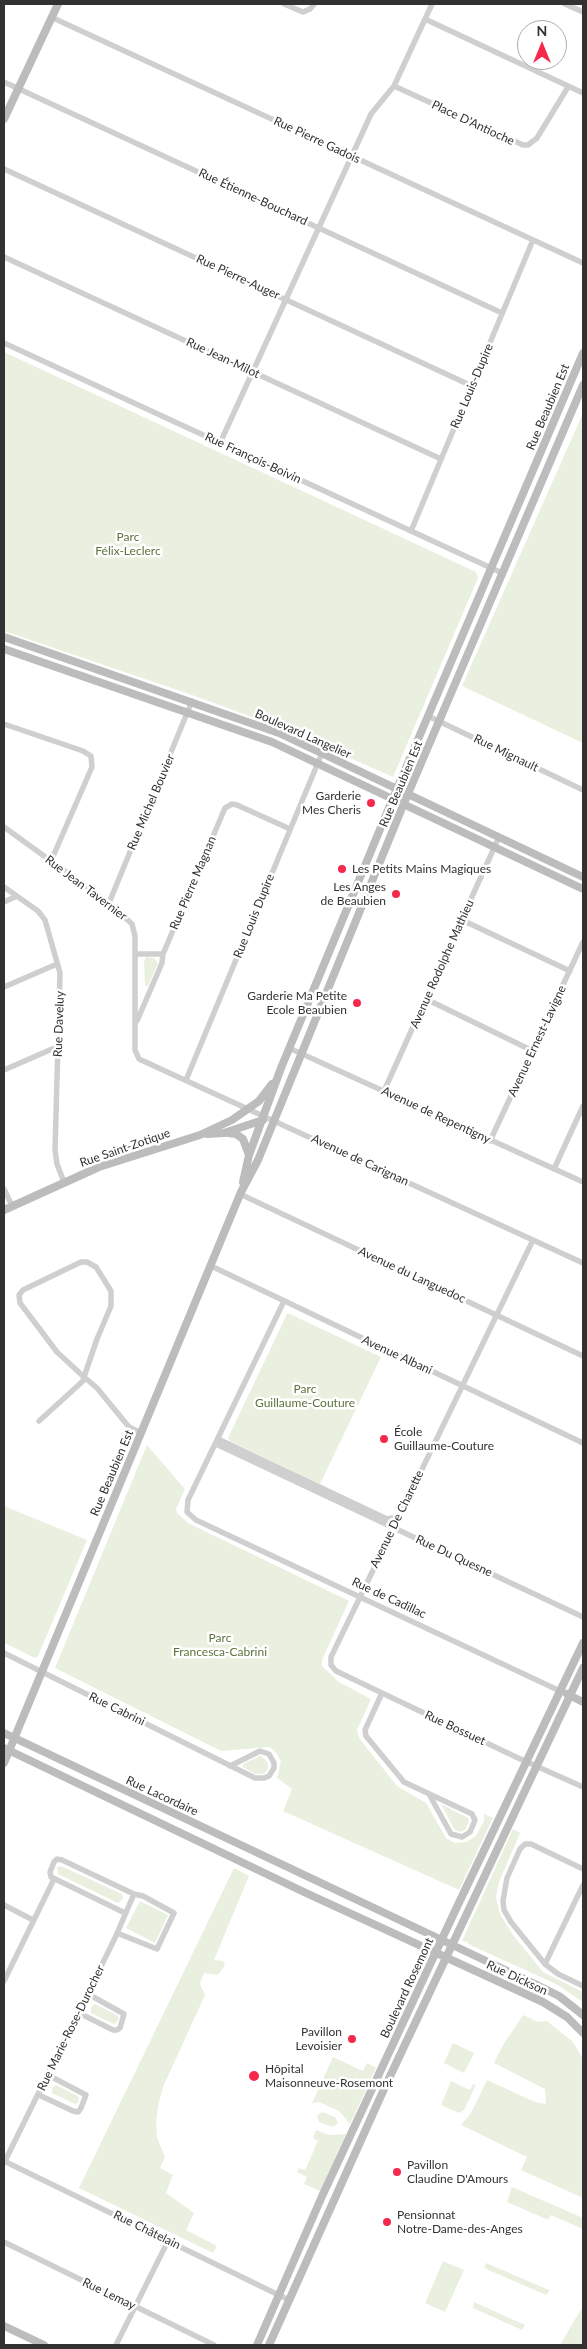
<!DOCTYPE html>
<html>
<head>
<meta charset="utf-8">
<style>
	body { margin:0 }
	#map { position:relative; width:587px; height:2349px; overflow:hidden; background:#fff; font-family:Lato,sans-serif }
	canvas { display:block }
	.frame { position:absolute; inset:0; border:5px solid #323232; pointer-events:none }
	.north { position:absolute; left:517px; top:20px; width:50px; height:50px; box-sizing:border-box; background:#fff; border:1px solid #adadad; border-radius:50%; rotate:0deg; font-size:14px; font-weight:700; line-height:20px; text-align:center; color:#323232 }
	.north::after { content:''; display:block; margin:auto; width:18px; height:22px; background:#f4294b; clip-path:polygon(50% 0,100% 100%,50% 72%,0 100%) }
</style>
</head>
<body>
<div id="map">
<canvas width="587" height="2349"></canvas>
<div class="frame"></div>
<div class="north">N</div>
</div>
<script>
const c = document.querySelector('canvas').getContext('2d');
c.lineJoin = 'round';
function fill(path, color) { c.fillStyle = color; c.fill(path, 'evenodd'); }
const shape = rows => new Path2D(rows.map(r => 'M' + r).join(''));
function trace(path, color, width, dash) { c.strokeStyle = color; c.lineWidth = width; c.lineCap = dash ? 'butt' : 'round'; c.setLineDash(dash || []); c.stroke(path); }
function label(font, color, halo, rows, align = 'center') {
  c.font = font + ' Lato,sans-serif'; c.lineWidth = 5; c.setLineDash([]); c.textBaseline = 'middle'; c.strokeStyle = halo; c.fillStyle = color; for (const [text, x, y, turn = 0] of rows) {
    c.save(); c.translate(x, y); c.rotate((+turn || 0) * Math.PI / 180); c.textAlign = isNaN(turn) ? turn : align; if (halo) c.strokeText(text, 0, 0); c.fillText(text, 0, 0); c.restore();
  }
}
const green = shape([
	[4,352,476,572,478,578,393,777,284,729,195,696,4,631],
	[583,413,583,743,462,686],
	[146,957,154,958,158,963,148,986,145,986,144,961],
	[287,1314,290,1314,381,1357,320,1484,230,1441,228,1438],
	[147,1445,185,1489,176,1509,177,1513,188,1523,349,1601,322,1660,322,1666,339,1682,371,1699,357,1730,359,1738,397,1786,426,1803,446,1838,455,1843,466,1842,476,1836,484,1821,484,1814,493,1818,459,1890,283,1811,292,1789,277,1778,281,1762,277,1754,270,1747,221,1751,55,1668],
	[4,1506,87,1540,38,1656,35,1658,4,1643],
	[260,1756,265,1759,268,1764,268,1769,264,1774,255,1774,243,1767,243,1764],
	[441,1804,468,1818,469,1822,465,1830,459,1832,454,1829],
	[513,1829,520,1833,499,1882,496,1897,500,1914,513,1935,543,1972,583,1992,583,2002,556,1984,468,1944,468,1942,462,1941],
	[61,1866,122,1894,123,1899,118,1903,58,1874,57,1867],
	[234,1868,249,1876,214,1960,223,1961,225,1965,218,1975,204,1973,200,1984,205,1995,163,2087,158,2106,156,2122,157,2137,165,2157,160,2168,173,2175,166,2193,194,2213,186,2230,217,2246,213,2253,79,2188],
	[140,1901,168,1915,155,1943,126,1928],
	[95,2004,117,2015,119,2018,117,2022,114,2024,91,2013,91,2007],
	[523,2015,538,2022,547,2021,573,2042,583,2059,583,2198,521,2170,527,2157,461,2125,471,2113,487,2080,535,2102,546,2104,545,2089,494,2063,503,2045],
	[453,2043,474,2053,464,2073,444,2063],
	[333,2057,363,2071,367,2063,376,2068,350,2124,339,2111,319,2102,312,2103],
	[451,2081,470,2090,473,2084,476,2085,464,2110,459,2113,441,2105],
	[56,2085,78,2096,79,2099,78,2103,75,2104,52,2093,52,2088],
	[322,2112,335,2117,338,2123,336,2125,332,2127,319,2122,317,2116],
	[316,2130,329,2135,346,2134,320,2191,304,2184,307,2177,297,2172,299,2168,305,2170,318,2141,313,2138],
	[512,2187,583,2218,583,2229,551,2215,548,2220,507,2202],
	[443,2261,464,2270,445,2312,425,2303],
	[486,2263,549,2290,549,2291,546,2295,484,2268],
	[474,2302,525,2325,522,2330,473,2308],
	[583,2307,583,2345,560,2345,577,2316]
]);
const street = shape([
	[284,4,303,12,310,9,314,4],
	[565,4,583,12],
	[51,17,583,263],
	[425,19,583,93],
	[4,82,502,313],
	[394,86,523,145,528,145,537,138,568,87],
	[4,169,472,386],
	[4,257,441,459],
	[4,343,502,573],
	[220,443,371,114,394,86,432,4],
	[411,531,533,240],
	[428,716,583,790],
	[4,724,83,751,91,756,92,767,51,861],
	[4,827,109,903,132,924,135,936,135,1050,139,1059,583,1263],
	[4,887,38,911,45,920,60,973,55,1150,57,1164,64,1182],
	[4,902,17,896],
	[109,903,192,701],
	[462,920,570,971],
	[136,954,163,954],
	[4,987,57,964],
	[426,999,533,1051],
	[137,1021,162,963,163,954,225,808,232,804,237,805,290,829],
	[289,1048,583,1182],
	[4,1070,59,1046],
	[186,1080,322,753],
	[384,1091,499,837],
	[490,1141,583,942],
	[554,1169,583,1106],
	[4,1189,12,1206],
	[240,1194,583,1356],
	[533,1240,331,1657,331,1665,336,1671,516,1757,583,1787],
	[211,1266,583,1443],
	[284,1301,188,1500,187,1512,196,1520,560,1691],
	[39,1421,83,1381,84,1377,97,1339,111,1306,111,1291,96,1267,87,1262,81,1262,23,1290,19,1295,20,1303,57,1352,84,1377,97,1388,129,1427,141,1433],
	[218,1439,387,1519,392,1518],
	[216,1444,583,1617],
	[4,1653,255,1778,264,1778,269,1776,274,1768,274,1763,269,1754,260,1751,230,1766],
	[382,1693,365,1730,366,1736,404,1782,470,1813,472,1814,475,1820,470,1832,462,1837,451,1834,429,1794],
	[583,1869,531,1844,525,1844,520,1849,507,1878,503,1901,504,1910,511,1922,545,1964,558,1974,583,1986],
	[4,1905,33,1920],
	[117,1933,157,1949,174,1913,143,1896,134,1894,62,1860,57,1859,54,1862,50,1872,51,1877,125,1913],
	[545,1964,583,1885],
	[4,1981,54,1879],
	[79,2013,113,2030,117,2030,120,2028,124,2014,88,1994],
	[39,2095,73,2111,78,2112,81,2108,86,2095,48,2075],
	[4,2161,289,2300],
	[5,2161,115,1938,134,1894],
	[4,2242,214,2345],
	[116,2345,168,2241]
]);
const secondary = shape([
	[4,119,58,4],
	[4,637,279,733,583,877],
	[4,649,272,742,583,889],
	[228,1133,236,1134,243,1139,249,1155],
	[207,1134,224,1133,263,1120],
	[243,1182,249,1155,281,1068,393,798,583,353],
	[4,1210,99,1167,200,1135,232,1120,259,1101,272,1084],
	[567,1694,583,1702],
	[4,1733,537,1985,559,1996,583,2015],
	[4,1748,306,1893,543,2002,567,2017,583,2033],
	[4,1763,241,1192,258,1160,404,803,583,385],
	[4,2326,44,2345],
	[257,2345,323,2194,455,1911,583,1643],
	[269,2345,384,2089,583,1668]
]);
const markers = [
	[371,803,5,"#f4294b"],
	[342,869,5,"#f4294b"],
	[396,894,5,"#f4294b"],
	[357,1003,5,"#f4294b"],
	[384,1439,5,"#f4294b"],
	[352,2039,5,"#f4294b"],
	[254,2076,6,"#f4294b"],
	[397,2172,5,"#f4294b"],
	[387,2222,5,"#f4294b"]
];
const streetNames = [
	["Place D'Antioche",473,123,25],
	["Rue Pierre Gadois",317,140,25],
	["Rue Étienne-Bouchard",253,197,25],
	["Rue Pierre-Auger",238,277,25],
	["Rue Jean-Milot",223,358,25],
	["Rue Louis-Dupire",472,386,-67],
	["Rue Beaubien Est",548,407,-67],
	["Rue François-Boivin",253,458,25],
	["Boulevard Langelier",303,734,24],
	["Rue Mignault",506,753,26],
	["Rue Beaubien Est",401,784,-67],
	["Rue Michel Bouvier",151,802,-67],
	["Rue Pierre Magnan",193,883,-67],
	["Rue Jean Tavernier",86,888,37],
	["Rue Louis Dupire",254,916,-68],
	["Avenue Rodolphe Mathieu",442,964,-66],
	["Rue Daveluy",59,1024,-88],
	["Avenue Ernest-Lavigne",537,1041,-65],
	["Avenue de Repentigny",436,1115,25],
	["Rue Saint-Zotique",125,1148,-19],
	["Avenue de Carignan",360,1160,25],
	["Avenue du Languedoc",412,1275,25],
	["Avenue Albani",397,1355,25],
	["Rue Beaubien Est",112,1473,-67],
	["Avenue De Charette",397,1519,-64],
	["Rue Du Quesne",454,1556,25],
	["Rue de Cadillac",389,1598,25],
	["Rue Cabrini",117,1709,26],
	["Rue Bossuet",455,1728,25],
	["Rue Lacordaire",162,1796,25],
	["Rue Dickson",517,1978,25],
	["Boulevard Rosemont",407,1988,-65],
	["Rue Marie-Rose-Durocher",71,2028,-64],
	["Rue Châtelain",147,2230,26],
	["Rue Lemay",109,2294,26]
];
const parkNames = [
	["Parc",128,537],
	["Félix-Leclerc",128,551],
	["Parc",305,1389],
	["Guillaume-Couture",305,1403],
	["Parc",220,1638],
	["Francesca-Cabrini",220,1652]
];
const poiNames = [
	["Garderie",361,796,"right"],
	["Mes Cheris",361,810,"right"],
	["Les Petits Mains Magiques",352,869],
	["Les Anges",386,887,"right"],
	["de Beaubien",386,901,"right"],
	["Garderie Ma Petite",347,996,"right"],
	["Ecole Beaubien",347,1010,"right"],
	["École",394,1432],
	["Guillaume-Couture",394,1446],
	["Pavillon",342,2032,"right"],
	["Levoisier",342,2046,"right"],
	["Hôpital",265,2069],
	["Maisonneuve-Rosemont",265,2083],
	["Pavillon",407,2165],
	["Claudine D'Amours",407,2179],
	["Pensionnat",397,2215],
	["Notre-Dame-des-Anges",397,2229]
];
fill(green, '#eaf0e0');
trace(street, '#cfcfcf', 5.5);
trace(secondary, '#bcbcbc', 8);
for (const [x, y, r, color] of markers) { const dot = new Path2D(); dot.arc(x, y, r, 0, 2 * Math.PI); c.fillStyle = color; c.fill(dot); trace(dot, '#fff', 2); }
label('12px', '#323232', '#fff', streetNames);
label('12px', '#5a733a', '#fff', parkNames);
label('12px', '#323232', '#fff', poiNames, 'left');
</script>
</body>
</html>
